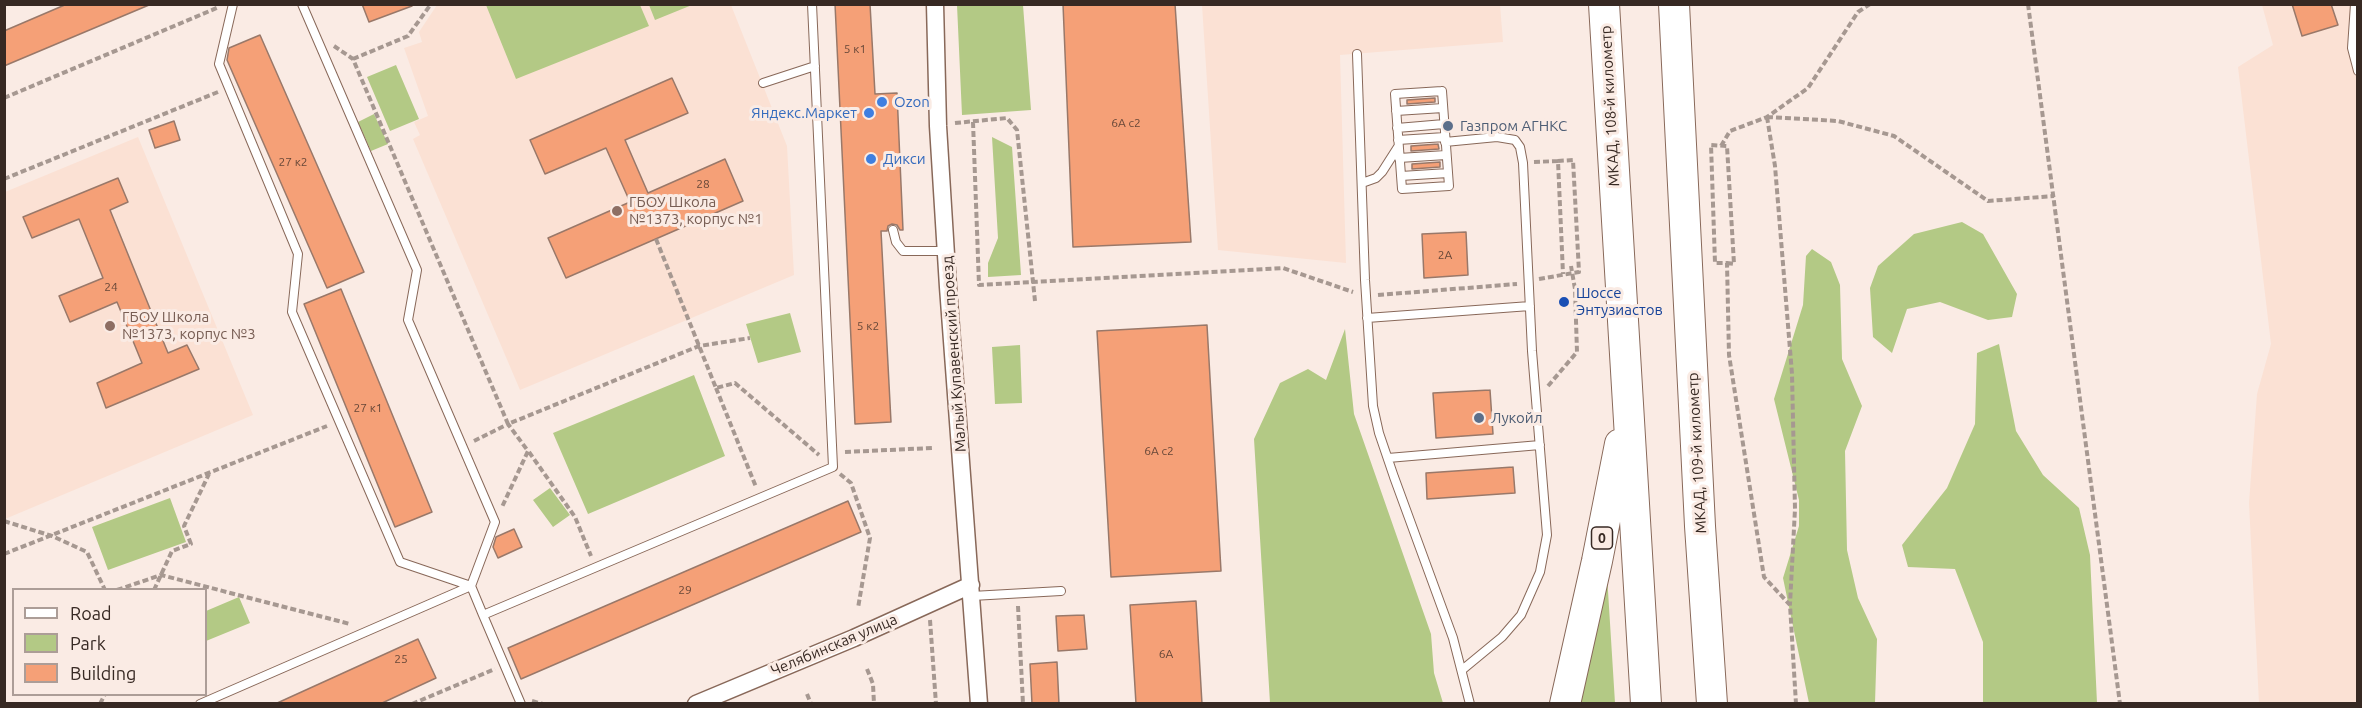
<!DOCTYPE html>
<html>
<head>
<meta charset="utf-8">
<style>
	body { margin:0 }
	#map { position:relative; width:2362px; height:708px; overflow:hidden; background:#faebe4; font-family:Ubuntu,sans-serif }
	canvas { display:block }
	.frame { position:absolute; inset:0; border:6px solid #372923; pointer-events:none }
	.legend { position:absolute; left:12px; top:588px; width:195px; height:108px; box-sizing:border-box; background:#faebe4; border:2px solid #ac9d97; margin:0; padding:8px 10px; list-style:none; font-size:18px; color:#372923 }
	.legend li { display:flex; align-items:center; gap:12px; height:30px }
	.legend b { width:30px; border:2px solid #ac9d97 }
</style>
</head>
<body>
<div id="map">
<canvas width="2362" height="708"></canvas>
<div class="frame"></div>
<ul class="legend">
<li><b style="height:8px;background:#fff"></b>Road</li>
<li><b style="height:16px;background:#b3c985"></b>Park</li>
<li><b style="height:16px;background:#f5a077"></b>Building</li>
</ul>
</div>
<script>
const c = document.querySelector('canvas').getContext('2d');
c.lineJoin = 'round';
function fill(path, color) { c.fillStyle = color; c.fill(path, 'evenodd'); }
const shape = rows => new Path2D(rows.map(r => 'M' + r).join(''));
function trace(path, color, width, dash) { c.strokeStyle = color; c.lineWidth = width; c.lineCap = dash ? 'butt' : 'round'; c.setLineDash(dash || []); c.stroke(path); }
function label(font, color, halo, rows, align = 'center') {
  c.font = font + ' Ubuntu,sans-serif'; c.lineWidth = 6; c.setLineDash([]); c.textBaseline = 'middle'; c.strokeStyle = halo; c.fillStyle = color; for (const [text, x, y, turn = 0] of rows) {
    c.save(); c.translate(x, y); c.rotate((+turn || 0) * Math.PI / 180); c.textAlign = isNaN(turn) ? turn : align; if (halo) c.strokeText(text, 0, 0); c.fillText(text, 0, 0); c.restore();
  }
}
const built = shape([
	[437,5,731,5,787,146,794,275,520,390,413,139,420,135,414,122,428,116,404,48,422,42,419,32],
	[1202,5,1500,5,1503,42,1340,55,1346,263,1218,250],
	[2262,5,2357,5,2357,703,2259,703,2249,503,2257,394,2271,344,2238,67,2273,45],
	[138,137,253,415,5,519,5,192]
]);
const green = shape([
	[486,5,640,5,649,26,516,79],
	[692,5,655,20,649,5,692,4],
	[957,5,1023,5,1031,110,962,115],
	[396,65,419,119,390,131,367,77],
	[374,114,388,144,371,151,358,122],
	[992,137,1012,147,1021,275,988,277,988,263,998,238],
	[1962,222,1983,234,2017,294,2012,317,1988,320,1940,302,1907,309,1892,353,1873,337,1870,288,1878,266,1914,234],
	[1812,249,1831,262,1840,285,1842,359,1862,406,1845,451,1847,550,1858,598,1877,639,1875,703,1809,703,1783,578,1799,526,1799,500,1774,399,1803,305,1806,256],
	[790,313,801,352,758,363,746,324],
	[1345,329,1354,414,1431,634,1434,673,1443,703,1270,703,1254,439,1280,383,1308,369,1326,380],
	[1999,344,2016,431,2043,475,2079,508,2090,555,2097,703,1983,703,1983,642,1955,569,1908,567,1902,545,1947,488,1975,424,1977,353],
	[1020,345,1022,403,995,404,992,347],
	[694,375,725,456,588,514,553,433],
	[550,488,570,515,553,527,533,500],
	[170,498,186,542,108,570,92,527],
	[1607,575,1615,703,1580,704],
	[239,597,250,623,206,641,206,611]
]);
const building = shape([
	[67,4,149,5,4,66,4,31,67,4],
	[362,4,411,4,412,6,369,22,362,4],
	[835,4,870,4,875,94,897,93,903,230,900,230,897,225,892,224,888,226,887,231,881,231,891,422,855,424,835,4],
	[1063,4,1175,4,1191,242,1073,247,1063,4],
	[2292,4,2331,4,2338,25,2302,36,2292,4],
	[260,35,364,272,327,288,227,60,229,48,260,35],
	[672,78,688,113,625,140,648,193,725,159,743,201,566,278,548,238,630,202,606,148,545,174,530,140,672,78],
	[1435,98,1435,102,1407,104,1407,100,1435,98],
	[174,121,180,140,155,148,149,130,174,121],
	[1438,144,1439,149,1411,151,1411,146,1438,144],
	[1440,162,1440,167,1412,169,1412,164,1440,162],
	[118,178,128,202,110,210,168,353,187,345,199,369,106,408,97,383,142,363,117,302,70,322,59,296,103,278,79,219,32,238,23,217,118,178],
	[1466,232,1468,275,1424,278,1422,234,1466,232],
	[341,289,432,512,395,527,304,304,341,289],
	[1207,325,1221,571,1111,577,1097,331,1207,325],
	[1490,390,1493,434,1436,438,1433,393,1490,390],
	[1513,467,1515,493,1427,499,1426,473,1513,467],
	[848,501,861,532,521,679,508,648,848,501],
	[514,529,522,547,498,558,493,547,496,537,514,529],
	[1196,601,1202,704,1136,704,1130,605,1196,601],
	[1084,615,1087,649,1058,651,1056,616,1084,615],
	[418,639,436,678,380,704,275,704,418,639],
	[1057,662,1059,704,1032,704,1030,664,1057,662]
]);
const path = shape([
	[2028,4,2120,704],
	[334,46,353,59,508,424,699,346,750,338],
	[353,59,408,36,431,4],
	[4,98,219,7],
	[1767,117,1775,166,1792,374,1795,509,1790,604],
	[1767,117,1838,121,1894,136,1988,201,2054,196],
	[973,122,979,285,1283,268,1353,292],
	[955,123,1007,118,1017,130,1035,301],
	[1721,146,1730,131,1767,117,1808,88,1858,12,1870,4],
	[1534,162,1558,161],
	[4,179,218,92],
	[656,239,716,388,735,383,819,455],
	[1727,263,1734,264,1727,146,1711,145,1715,263,1727,263,1729,355,1764,577,1790,605,1796,704],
	[1539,279,1579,272,1573,160,1558,161,1563,274],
	[1378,295,1517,284],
	[1548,386,1577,352,1575,289,1571,266],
	[716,388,756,487],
	[474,441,508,424,528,451,502,507],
	[529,452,575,517,591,556],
	[845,452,932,448],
	[840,474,851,483,870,538,858,608],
	[4,521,52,536,87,552,105,590],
	[4,554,327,426],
	[117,590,161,575,350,624],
	[154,590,172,551,191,544,184,526,209,474],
	[1018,606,1023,704],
	[930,620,936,704],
	[867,669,873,684,874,704],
	[807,694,811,704],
	[532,701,543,704],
	[100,704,105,694],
	[412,704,495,669]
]);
const lane = shape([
	[233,4,219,64,298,254,292,312,400,562,471,586],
	[302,4,417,270,408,320,495,522,471,586,483,615],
	[2355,4,2352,48,2358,71],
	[1357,54,1365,280,1373,406,1379,433,1394,477,1453,638,1470,704],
	[763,83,815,66],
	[1442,91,1449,186,1402,189,1395,94,1442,91],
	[1396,111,1443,108],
	[1397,128,1444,124],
	[1398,140,1445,137],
	[1445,142,1497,137,1515,140,1520,147,1523,163,1532,351,1547,535,1540,572,1521,615,1502,637,1462,670],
	[1399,158,1446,155],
	[1401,176,1448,173],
	[1362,183,1376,178,1382,172,1398,147],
	[893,230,896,242,903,251,946,251],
	[1367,318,1530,306],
	[1388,458,1540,445],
	[972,596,1061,591],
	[200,704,471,586],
	[521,704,483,615,833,467,812,4]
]);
const street = shape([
	[935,4,938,126,948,287,979,704],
	[696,704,854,638,971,585]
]);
const highway = shape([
	[1604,4,1646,704],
	[1674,4,1700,526,1712,704],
	[1565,704,1597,561,1620,444]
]);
const markers = [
	[882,102,6,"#3f7fe0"],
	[869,113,6,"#3f7fe0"],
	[1448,126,6,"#5c6f8a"],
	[871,159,6,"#3f7fe0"],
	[617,211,6,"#8d6e63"],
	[1564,302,6,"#1a4fb4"],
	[110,326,6,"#8d6e63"],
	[1479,418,6,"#5c6f8a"]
];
const numberNames = [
	["5 к1",855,49],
	["6A c2",1126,123],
	["27 к2",293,162],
	["28",703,184],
	["2А",1445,255],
	["24",111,287],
	["5 к2",868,326],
	["27 к1",368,408],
	["6А с2",1159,451],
	["29",685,590],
	["6А",1166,654],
	["25",401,659]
];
const shields = [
	[1602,538,21]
];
const shieldNames = [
	["0",1602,538]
];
const shopNames = [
	["Ozon",894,102],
	["Яндекс.Маркет",857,113,"right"],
	["Дикси",883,159]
];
const streetNames = [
	["МКАД, 108-й километр",1610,106,-93],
	["Малый Купавенский проезд",954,354,-94],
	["МКАД, 109-й километр",1697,453,-93],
	["Челябинская улица",834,645,-23]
];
const serviceNames = [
	["Газпром АГНКС",1460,126],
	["Лукойл",1491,418]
];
const educationNames = [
	["ГБОУ Школа",629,202],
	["№1373, корпус №1",629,219],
	["ГБОУ Школа",122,317],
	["№1373, корпус №3",122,334]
];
const transitNames = [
	["Шоссе",1576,293],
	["Энтузиастов",1576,310]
];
fill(built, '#fbe1d4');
fill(green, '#b3c985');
fill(building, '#f5a077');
trace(building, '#997869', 1.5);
trace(lane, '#886859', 10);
trace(street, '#886859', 19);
trace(highway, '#886859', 32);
trace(path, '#a69891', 4, [6, 3]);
trace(lane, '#fff', 8);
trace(street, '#fff', 16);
trace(highway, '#fff', 30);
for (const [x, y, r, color] of markers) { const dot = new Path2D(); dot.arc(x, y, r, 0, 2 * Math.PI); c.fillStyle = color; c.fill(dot); trace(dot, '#faebe4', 2); }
label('12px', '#664738', null, numberNames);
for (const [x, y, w] of shields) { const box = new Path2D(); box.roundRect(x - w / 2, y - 11, w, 22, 4.5); c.fillStyle = '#faebe4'; c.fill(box); trace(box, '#372923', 1.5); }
label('bold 14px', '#372923', null, shieldNames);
label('15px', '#366cbe', '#faebe4', shopNames, 'left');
label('15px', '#372923', '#faebe4', streetNames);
label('15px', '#4e5e75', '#faebe4', serviceNames, 'left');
label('15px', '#785e54', '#faebe4', educationNames, 'left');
label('15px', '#164399', '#faebe4', transitNames, 'left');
</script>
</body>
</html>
